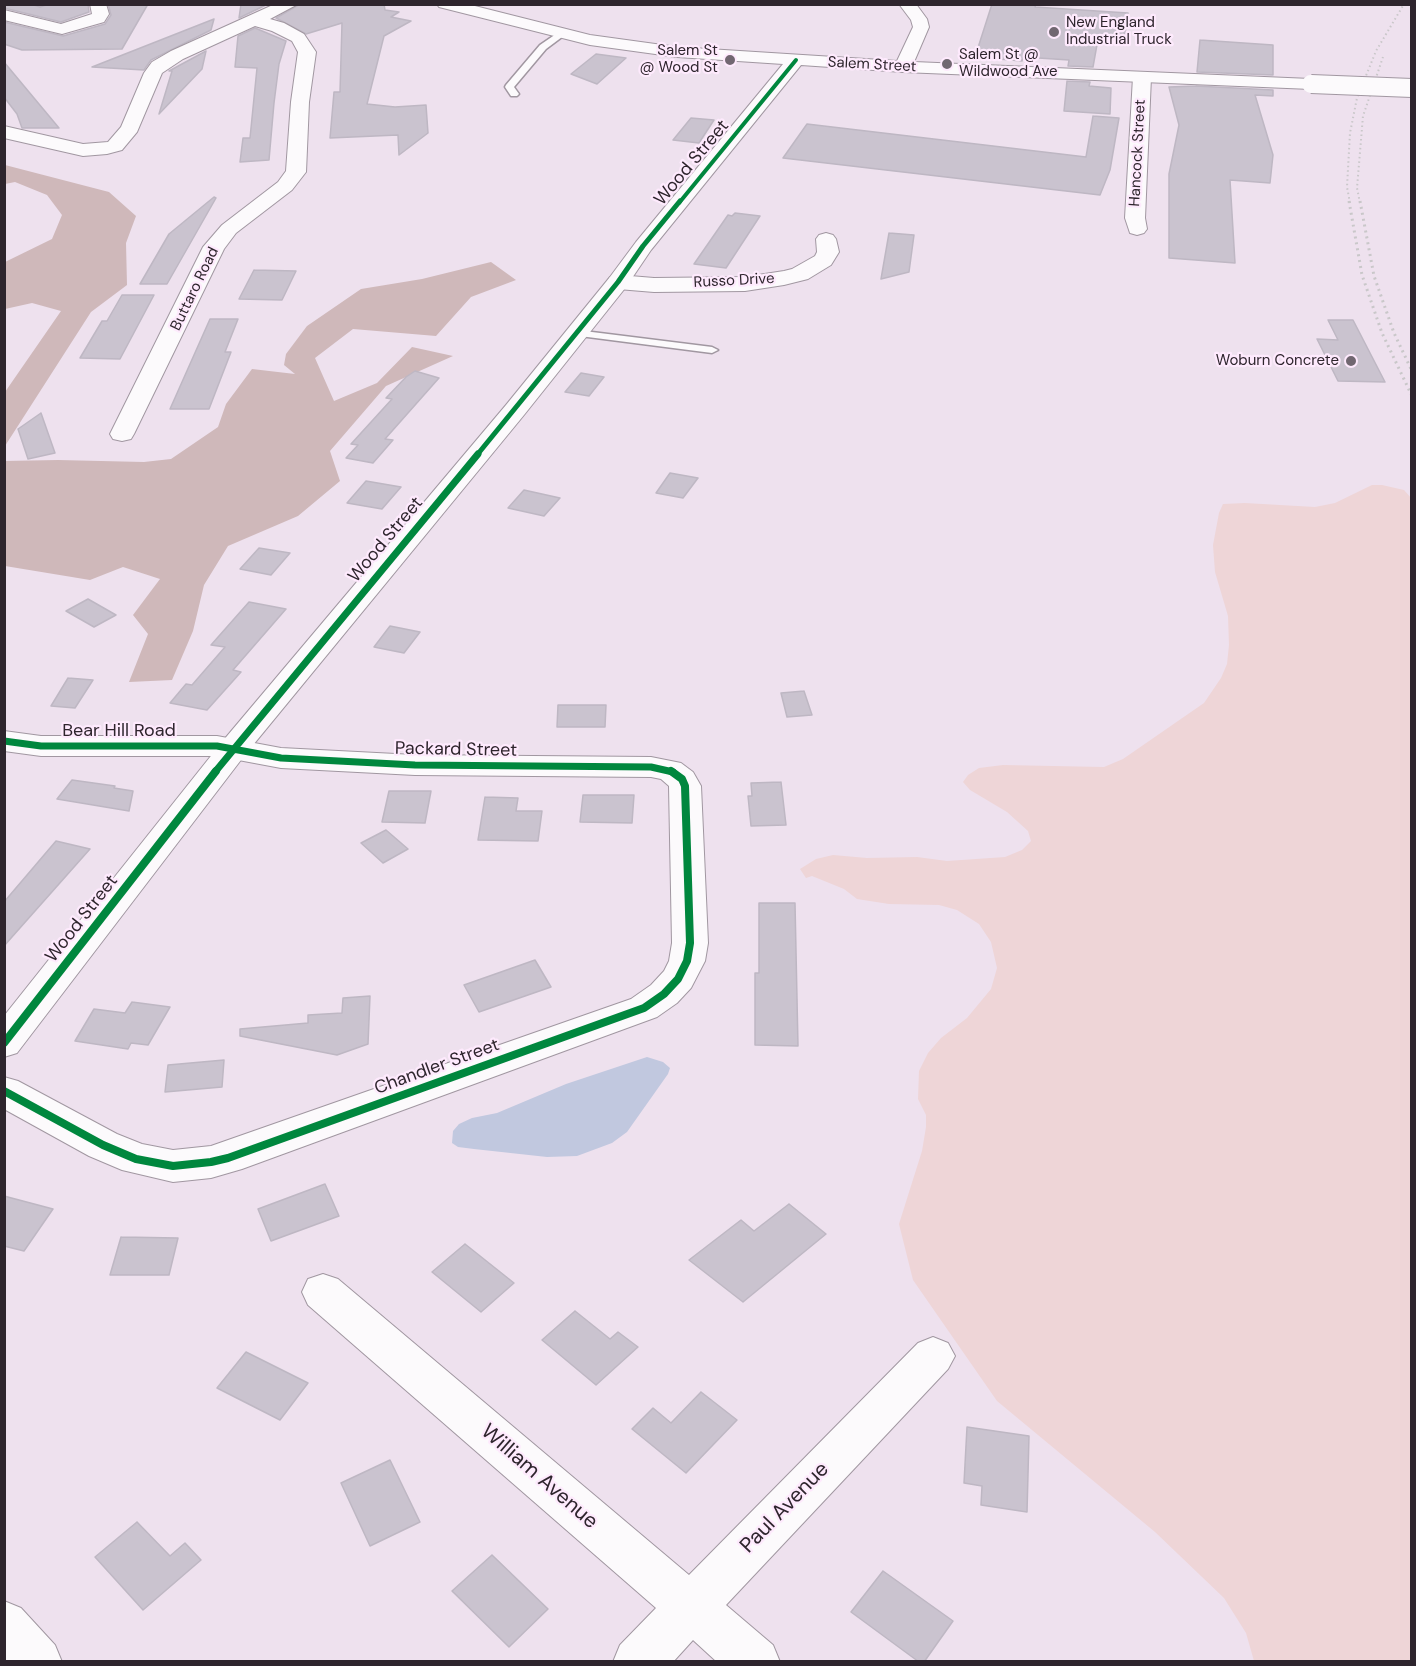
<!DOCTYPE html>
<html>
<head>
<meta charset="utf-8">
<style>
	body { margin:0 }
	#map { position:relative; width:1416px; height:1666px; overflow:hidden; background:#eee1ee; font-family:"DM Sans",sans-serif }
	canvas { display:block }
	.frame { position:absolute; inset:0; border:6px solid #2e252d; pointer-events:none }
</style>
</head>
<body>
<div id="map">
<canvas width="1416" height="1666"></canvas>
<div class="frame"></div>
</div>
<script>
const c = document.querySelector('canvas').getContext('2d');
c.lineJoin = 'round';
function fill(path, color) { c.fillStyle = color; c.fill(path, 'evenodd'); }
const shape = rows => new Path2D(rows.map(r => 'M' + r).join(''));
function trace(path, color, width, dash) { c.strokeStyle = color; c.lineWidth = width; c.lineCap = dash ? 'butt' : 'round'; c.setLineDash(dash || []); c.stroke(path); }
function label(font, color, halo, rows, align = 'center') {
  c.font = font + ' "DM Sans",sans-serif'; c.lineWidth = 4.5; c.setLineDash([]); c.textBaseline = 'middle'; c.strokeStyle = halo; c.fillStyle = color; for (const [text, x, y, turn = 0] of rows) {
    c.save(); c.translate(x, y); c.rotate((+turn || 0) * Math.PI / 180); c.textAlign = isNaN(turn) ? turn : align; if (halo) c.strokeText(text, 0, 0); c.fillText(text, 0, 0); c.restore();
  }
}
const green = shape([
	[1372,485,1382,485,1404,490,1412,499,1411,1661,1254,1661,1246,1633,1224,1598,1155,1532,997,1401,913,1280,899,1224,922,1151,926,1127,926,1115,918,1099,919,1071,928,1053,941,1038,967,1018,991,989,997,968,991,942,979,924,957,910,939,905,889,904,857,899,844,889,812,876,806,878,800,869,816,859,833,855,867,858,917,857,947,861,1005,857,1022,850,1031,841,1028,831,1007,812,970,790,963,782,968,775,979,768,1003,765,1104,767,1123,759,1204,703,1221,678,1227,664,1229,645,1228,616,1215,572,1213,545,1219,513,1223,504,1245,503,1315,507,1335,503]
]);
const forest = shape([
	[5,165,109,192,136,216,126,243,127,285,91,312,5,446,5,392,61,311,32,303,5,309,5,262,52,239,62,215,47,195,15,182,5,184],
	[491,262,516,280,471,297,436,336,353,329,315,358,334,401,377,383,412,347,453,356,386,386,330,451,340,481,298,516,228,546,204,585,193,631,172,680,129,682,148,634,133,615,160,579,123,567,90,580,5,566,4,461,58,460,144,462,171,459,218,427,226,404,252,369,295,374,284,365,286,354,307,326,361,289,422,279]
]);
const water = shape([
	[647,1057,663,1062,670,1068,668,1074,627,1132,612,1143,577,1156,547,1157,474,1149,458,1147,452,1143,453,1131,459,1124,472,1118,497,1113,566,1084]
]);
const building = shape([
	[4,4,31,4,40,7,49,4,88,4,89,12,61,22,4,8,4,4],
	[108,4,148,4,122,49,22,50,4,44,4,22,63,36,105,24,111,15,108,4],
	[241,4,268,4,239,18,241,4],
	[300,4,384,4,385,10,399,12,391,17,411,21,384,36,367,104,395,107,426,105,428,133,399,155,398,135,330,138,334,92,340,92,342,23,306,34,276,18,300,4],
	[992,4,1036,4,1035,7,1128,13,1124,41,1098,39,1093,67,1068,66,1069,60,1023,57,1022,61,975,57,992,4],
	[214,19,211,30,151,60,144,70,92,67,214,19],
	[255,28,286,41,279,64,274,103,269,160,240,162,243,138,250,138,257,68,235,67,238,36,255,28],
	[1200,40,1273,45,1273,75,1197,72,1200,40],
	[206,51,202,69,159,114,172,71,169,71,206,51],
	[596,54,626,58,597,84,571,74,596,54],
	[4,62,59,128,22,128,17,114,4,97,4,62],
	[1067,81,1090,82,1089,86,1111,88,1110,114,1064,111,1067,81],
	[1196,86,1273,90,1273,96,1255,95,1273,155,1270,183,1230,180,1235,263,1169,258,1169,174,1179,125,1169,87,1196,86],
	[1093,116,1119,118,1110,170,1100,195,783,158,807,124,1086,157,1093,116],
	[691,118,714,120,699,143,673,140,691,118],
	[214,197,216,198,167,284,140,284,169,234,214,197],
	[735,213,760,216,726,268,694,264,728,215,732,216,735,213],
	[889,233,914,235,909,272,881,279,889,233],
	[254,270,296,271,282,300,239,299,254,270],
	[122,295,154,295,120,359,80,358,102,321,107,321,122,295],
	[210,319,238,319,225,352,231,352,209,409,170,409,210,319],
	[1328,320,1353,320,1385,382,1338,381,1317,339,1338,340,1328,320],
	[415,371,439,378,385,439,393,440,373,463,346,458,358,445,351,444,392,399,386,398,406,377,415,371],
	[581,373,604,377,589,396,565,392,581,373],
	[41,413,55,453,28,459,18,429,41,413],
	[670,473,698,478,683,498,656,493,670,473],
	[366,481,401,487,382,509,347,503,366,481],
	[524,490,560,498,544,516,508,508,524,490],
	[259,548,290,553,271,575,240,569,259,548],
	[88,599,116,615,94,627,66,611,88,599],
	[249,602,286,609,233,670,241,672,207,710,170,703,186,684,192,685,225,647,211,645,249,602],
	[390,626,420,632,404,653,374,647,390,626],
	[68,678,93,680,75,708,51,706,68,678],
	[804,691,812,715,787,717,781,693,804,691],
	[558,705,606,705,605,727,557,727,558,705],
	[72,780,115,786,114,788,133,791,129,811,57,799,72,780],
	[781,782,786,825,751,826,748,796,752,796,751,783,781,782],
	[389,791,431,791,425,823,382,822,389,791],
	[583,795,634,795,632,823,580,822,583,795],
	[485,797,518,798,516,811,542,811,538,841,478,840,485,797],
	[386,830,408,849,383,863,361,843,386,830],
	[56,841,90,849,4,946,4,902,56,841],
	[759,903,795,903,798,1046,755,1045,755,973,759,973,759,903],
	[535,960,551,987,479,1012,464,985,535,960],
	[370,996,368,1044,337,1055,240,1036,240,1029,308,1023,308,1015,342,1013,343,998,370,996],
	[132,1002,170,1007,148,1045,131,1043,128,1049,75,1041,94,1009,125,1013,132,1002],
	[224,1060,222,1087,165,1092,168,1065,224,1060],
	[325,1184,339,1216,271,1241,258,1209,325,1184],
	[4,1196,53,1209,24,1251,4,1246,4,1196],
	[789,1204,826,1234,743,1302,689,1260,741,1220,754,1231,789,1204],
	[121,1237,178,1238,169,1275,110,1275,121,1237],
	[465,1244,514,1283,481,1312,432,1272,465,1244],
	[575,1311,610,1339,618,1332,638,1347,596,1385,542,1340,575,1311],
	[246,1352,308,1383,280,1420,217,1388,246,1352],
	[701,1392,737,1420,686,1473,632,1429,653,1408,671,1423,701,1392],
	[967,1427,1029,1436,1027,1512,981,1505,982,1486,964,1483,967,1427],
	[390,1460,420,1522,370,1546,341,1483,390,1460],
	[137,1522,170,1556,185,1543,201,1560,143,1610,95,1557,137,1522],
	[492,1555,548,1609,509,1647,452,1591,492,1555],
	[883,1571,953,1621,924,1662,919,1662,851,1612,883,1571]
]);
const service = shape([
	[559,32,566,34,546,49,514,87,519,94,517,96,511,96,505,87,506,85,540,45,559,32],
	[576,330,712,347,718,350,712,353,572,335,570,333,576,330]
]);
const minor = shape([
	[90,4,106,4,109,14,104,22,62,34,4,20,4,10,61,24,92,14,90,4],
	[275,4,298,4,270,19,284,23,304,34,316,52,309,102,306,172,292,190,236,233,224,249,134,434,131,439,122,441,113,439,110,434,203,247,222,225,278,182,286,171,291,102,298,52,292,41,272,31,255,26,183,59,162,73,137,132,122,150,107,154,83,156,4,138,4,126,83,144,108,142,121,127,144,73,152,62,171,51,275,4],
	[1142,72,1148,73,1151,77,1145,218,1147,229,1144,233,1137,235,1130,233,1125,218,1133,77,1136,73,1142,72],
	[826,233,833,235,836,239,839,252,831,265,808,279,784,285,745,291,654,292,618,289,610,287,607,282,610,277,618,275,654,278,745,277,784,271,792,269,815,256,817,252,816,239,819,235,826,233],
	[4,731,41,736,217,736,281,748,415,755,651,757,681,763,693,772,701,786,708,943,705,961,691,988,677,1003,657,1017,242,1169,211,1178,173,1182,122,1170,89,1156,4,1109,4,1077,18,1081,117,1134,142,1144,173,1150,211,1146,631,999,651,985,664,971,669,961,672,943,669,786,661,779,651,777,415,775,281,768,217,756,41,756,4,751,4,731],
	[323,1274,338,1279,689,1575,918,1343,933,1337,948,1343,955,1356,948,1369,726,1605,773,1645,780,1662,717,1662,693,1640,673,1662,613,1662,620,1645,656,1608,308,1305,302,1292,308,1279,323,1274],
	[4,1601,21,1608,55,1645,62,1662,4,1662,4,1601]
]);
const tertiary = shape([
	[437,4,467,4,590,35,677,47,897,61,913,27,911,20,899,4,916,4,927,19,929,27,914,62,1311,79,1317,80,1320,84,1317,88,1311,89,903,72,801,65,651,250,626,287,524,415,244,756,17,1053,4,1057,4,1016,222,742,506,405,610,277,636,242,783,64,677,57,590,45,439,7,437,4]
]);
const railFar1 = shape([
	[1350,203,1347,187,1350,133,1357,98,1376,51,1404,4],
	[1360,203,1357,188,1363,116,1383,57]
]);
const rail = shape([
	[1349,201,1362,275,1382,333,1412,396],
	[1360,201,1374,276,1394,333,1412,371]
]);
const tertiaryBridge = shape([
	[1311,84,1412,88]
]);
const cyclewayFar3 = shape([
	[679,203,796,60]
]);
const cyclewayFar2 = shape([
	[477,455,618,282,643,246,680,201]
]);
const cyclewayFar1 = shape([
	[4,741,41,746,217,746,281,758,415,765,651,767,673,772],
	[215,772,478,454]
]);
const cycleway = shape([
	[4,1043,216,771],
	[4,1091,103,1145,136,1159,173,1166,211,1162,228,1158,644,1008,664,994,678,979,687,961,690,943,685,786,682,779,671,771]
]);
const markers = [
	[1054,32,6,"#716771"],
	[730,60,6,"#716771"],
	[947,64,6,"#716771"],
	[1351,361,6,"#716771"]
];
const farPoinames = [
	["New England",1066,23],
	["Industrial Truck",1066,40],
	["Salem St",718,51,"right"],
	["@ Wood St",718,68,"right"],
	["Salem St @",959,55],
	["Wildwood Ave",959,72],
	["Woburn Concrete",1339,361,"right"]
];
const farStreetnames = [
	["Salem Street",872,65,3],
	["Hancock Street",1138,153,-87],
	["Russo Drive",734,281,-3],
	["Buttaro Road",195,289,-64]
];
const streetNames = [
	["Wood Street",692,163,-50],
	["Wood Street",386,540,-50],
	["Bear Hill Road",119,731],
	["Packard Street",456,750,1],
	["Wood Street",82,919,-52],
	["Chandler Street",437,1067,-20]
];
const nearStreetnames = [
	["William Avenue",539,1477,41],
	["Paul Avenue",785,1508,-46]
];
fill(green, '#eed5d7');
fill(forest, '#cfb8ba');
fill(water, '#c1c8df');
fill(building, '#cac3cf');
trace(building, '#beb7c3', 1.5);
trace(service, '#a197a1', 3);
trace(minor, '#a197a1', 2);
trace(tertiary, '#a197a1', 2);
fill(service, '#fcfafc');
fill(minor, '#fcfafc');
fill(tertiary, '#fcfafc');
trace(railFar1, '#c9c7c9', 2, [1.5, 3]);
trace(rail, '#c9c7c9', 3, [2, 4]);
trace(tertiaryBridge, '#a197a1', 20, []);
trace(tertiaryBridge, '#fcfafc', 18);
trace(cyclewayFar3, '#00873e', 4);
trace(cyclewayFar2, '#00873e', 5);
trace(cyclewayFar1, '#00873e', 7);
trace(cycleway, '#00873e', 8);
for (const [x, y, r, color] of markers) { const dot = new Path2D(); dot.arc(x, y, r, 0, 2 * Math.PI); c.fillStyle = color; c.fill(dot); trace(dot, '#feeafd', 2); }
label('15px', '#2e252d', '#feeafd', farPoinames, 'left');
label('15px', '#2e252d', '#feeafd', farStreetnames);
label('18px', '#2e252d', '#feeafd', streetNames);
label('21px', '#2e252d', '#feeafd', nearStreetnames);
</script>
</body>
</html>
